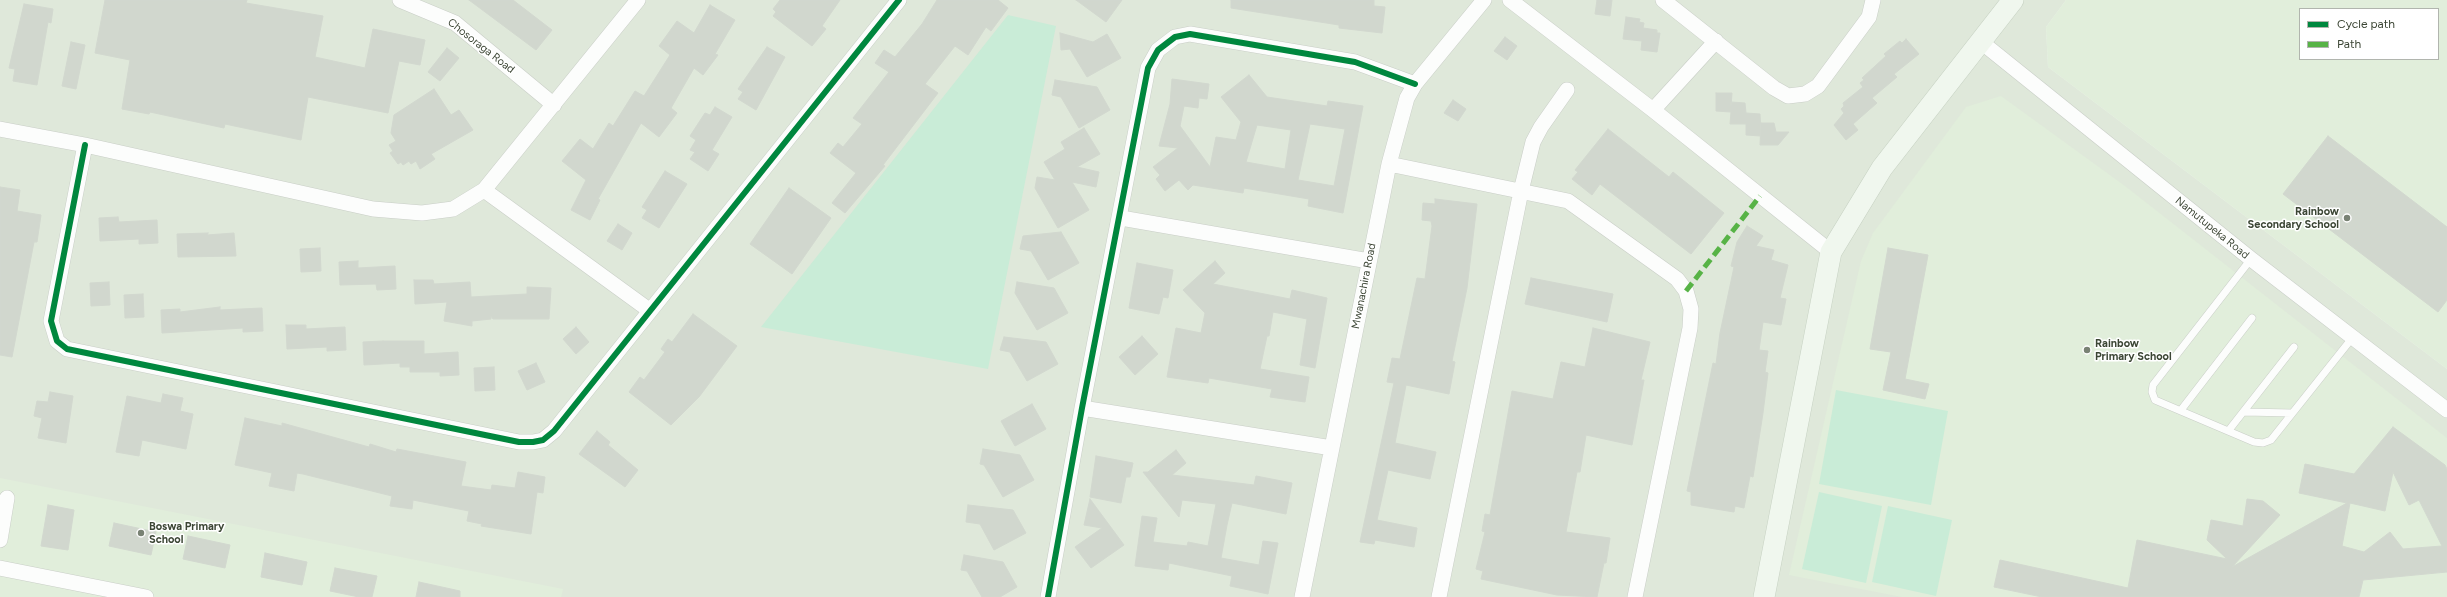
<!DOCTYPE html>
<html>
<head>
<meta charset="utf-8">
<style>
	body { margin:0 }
	#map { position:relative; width:2447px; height:597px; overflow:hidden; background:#ebf0e9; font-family:Figtree,sans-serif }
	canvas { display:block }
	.legend { position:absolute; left:2299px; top:8px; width:140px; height:52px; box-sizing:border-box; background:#fff; border:1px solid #b1b5ae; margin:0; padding:5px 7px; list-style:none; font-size:12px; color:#3c4635 }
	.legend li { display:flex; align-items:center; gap:8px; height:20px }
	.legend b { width:20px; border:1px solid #b1b5ae }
</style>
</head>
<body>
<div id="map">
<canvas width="2447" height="597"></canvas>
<ul class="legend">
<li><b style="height:5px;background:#00873e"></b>Cycle path</li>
<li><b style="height:5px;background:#57b346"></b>Path</li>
</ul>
</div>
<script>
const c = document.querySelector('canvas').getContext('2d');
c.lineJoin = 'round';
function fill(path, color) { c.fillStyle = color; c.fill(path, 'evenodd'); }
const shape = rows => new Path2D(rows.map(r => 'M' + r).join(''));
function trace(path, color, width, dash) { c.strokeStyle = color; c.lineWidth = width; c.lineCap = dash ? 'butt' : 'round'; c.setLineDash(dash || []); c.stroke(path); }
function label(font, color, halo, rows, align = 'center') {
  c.font = font + ' Figtree,sans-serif'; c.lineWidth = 3; c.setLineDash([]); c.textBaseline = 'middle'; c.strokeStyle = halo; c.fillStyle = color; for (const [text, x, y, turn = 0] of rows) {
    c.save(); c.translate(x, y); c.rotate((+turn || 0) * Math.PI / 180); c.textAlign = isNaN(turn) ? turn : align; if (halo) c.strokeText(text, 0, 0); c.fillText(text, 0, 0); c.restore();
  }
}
const residential = shape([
	[0,0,2066,0,2046,27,2048,67,2447,369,2447,597,0,597]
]);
const education = shape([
	[2066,0,2447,0,2447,369,2048,67,2046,27],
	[2300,9,2438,9,2438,59,2300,59],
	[2001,96,2125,186,2447,438,2447,597,1902,597,1789,575,1861,261,1873,233,1966,107],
	[0,478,563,589,561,597,0,597]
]);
const green = shape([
	[1008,15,1056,26,988,369,761,327],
	[1836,390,1948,411,1931,505,1819,484],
	[1819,492,1882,506,1866,583,1802,569],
	[1888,506,1952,520,1936,596,1872,582]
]);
const building = shape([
	[105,0,247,0,246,3,323,16,315,57,365,68,373,29,425,40,420,65,399,61,388,113,308,97,301,140,225,124,224,128,150,112,149,114,122,109,130,60,95,53,105,0],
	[469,0,513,0,552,30,536,50,469,0],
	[780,0,840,0,822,26,826,29,812,46,773,16,776,12,773,9,780,0],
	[937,0,998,0,1008,8,991,31,986,27,968,55,955,46,925,84,938,93,883,165,885,166,845,213,832,203,856,173,830,153,838,143,843,147,862,124,853,118,889,72,875,63,884,50,895,57,922,24,937,0],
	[1076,0,1122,0,1106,22,1076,0],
	[1231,0,1374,0,1374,6,1385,7,1382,33,1339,28,1339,25,1231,8,1231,0],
	[1597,0,1612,0,1610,16,1595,14,1597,0],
	[24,4,53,9,51,23,48,22,37,85,13,81,15,69,9,68,24,4],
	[710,5,735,20,715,54,718,55,703,75,694,68,671,108,677,113,659,137,641,123,598,199,600,200,590,220,571,210,586,180,562,161,580,139,593,149,609,123,613,126,635,91,644,96,670,55,659,46,677,21,694,33,710,5],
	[1626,17,1640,19,1639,22,1644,23,1643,28,1657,30,1657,33,1660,33,1657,52,1641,50,1642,41,1623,39,1626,17],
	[1060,33,1093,42,1107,34,1121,58,1087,77,1070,49,1061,50,1060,33],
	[1505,37,1517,46,1507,60,1494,51,1505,37],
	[1906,39,1919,54,1894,74,1897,77,1872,98,1877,103,1853,124,1858,130,1846,140,1834,125,1844,113,1841,109,1844,106,1843,103,1863,87,1860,83,1864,80,1862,78,1886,56,1884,54,1900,41,1902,43,1906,39],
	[71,42,85,45,76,89,62,86,71,42],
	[767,47,785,57,756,110,738,99,743,92,738,89,767,47],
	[447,48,459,58,440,81,428,72,447,48],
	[1249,75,1267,97,1327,106,1328,101,1363,106,1343,213,1308,206,1309,199,1244,188,1243,193,1193,185,1188,190,1179,180,1165,191,1156,179,1160,175,1153,167,1178,148,1159,146,1170,104,1172,79,1209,84,1207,99,1199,98,1198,108,1184,106,1180,126,1210,167,1216,137,1236,140,1241,122,1221,97,1249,75],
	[1310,124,1345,129,1334,186,1298,180,1310,124],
	[1257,125,1291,130,1285,169,1246,162,1257,125],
	[1055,80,1097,87,1110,110,1079,128,1061,97,1052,95,1055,80],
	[434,89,451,115,459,110,473,130,431,154,435,159,420,169,416,161,411,164,409,161,403,165,401,162,398,164,390,153,393,151,389,145,396,141,391,133,394,115,434,89],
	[1716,93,1732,93,1731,106,1731,102,1745,103,1746,113,1760,114,1761,136,1746,135,1746,124,1730,124,1731,112,1716,111,1716,93],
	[1453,100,1466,109,1458,121,1444,113,1453,100],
	[715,107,732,117,712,150,719,154,708,171,690,159,695,152,690,150,696,140,690,136,705,113,710,115,715,107],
	[1761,123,1774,123,1776,132,1789,132,1778,145,1760,145,1761,123],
	[1084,128,1100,154,1077,167,1099,172,1096,187,1072,182,1089,210,1058,228,1035,188,1037,177,1055,180,1044,162,1065,149,1061,142,1084,128],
	[1608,129,1669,177,1673,172,1724,213,1691,254,1600,184,1592,195,1572,179,1578,172,1575,170,1608,129],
	[2328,136,2447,227,2447,300,2438,312,2283,194,2328,136],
	[665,171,687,184,659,228,642,218,647,210,642,207,665,171],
	[0,187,20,190,17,211,41,215,37,242,34,242,12,357,0,355,0,187],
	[789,188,831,218,792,274,750,244,789,188],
	[1435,199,1477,204,1467,288,1452,361,1455,362,1449,394,1406,385,1395,443,1436,452,1430,479,1388,470,1377,520,1417,528,1414,547,1375,540,1374,544,1360,542,1394,383,1387,382,1392,358,1400,359,1417,278,1425,279,1432,226,1431,221,1422,220,1423,203,1435,204,1435,199],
	[118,217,119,222,157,220,158,243,139,244,139,239,100,241,99,218,118,217],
	[618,224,632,233,622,250,607,241,618,224],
	[1747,226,1763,236,1756,246,1774,250,1771,260,1788,265,1780,298,1786,299,1781,325,1763,322,1759,350,1768,351,1765,372,1768,373,1763,413,1753,477,1750,476,1744,508,1735,506,1734,512,1691,505,1691,492,1687,491,1713,363,1716,364,1720,333,1734,267,1731,266,1737,242,1747,226],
	[1061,232,1079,263,1048,280,1031,251,1020,249,1023,236,1061,232],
	[208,233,207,235,234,233,236,256,178,257,177,234,208,233],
	[320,248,321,271,301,272,300,249,320,248],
	[1888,248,1928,255,1905,379,1929,384,1925,399,1883,390,1891,352,1870,349,1888,248],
	[358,261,358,268,395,266,396,289,377,290,376,284,340,285,339,262,358,261],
	[1215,261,1225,273,1213,284,1290,299,1292,290,1327,298,1315,368,1300,365,1307,319,1273,312,1269,336,1267,336,1260,369,1309,377,1305,402,1270,397,1272,389,1209,378,1208,383,1167,377,1176,328,1201,333,1205,313,1183,290,1215,261],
	[1137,263,1173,270,1168,298,1163,297,1159,314,1129,308,1137,263],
	[1531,278,1613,294,1607,322,1525,304,1531,278],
	[414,280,433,280,434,284,470,282,471,297,527,294,527,287,551,288,549,319,493,319,491,316,491,319,472,321,472,326,444,321,447,302,415,304,414,280],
	[109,282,110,305,91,306,90,283,109,282],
	[1017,282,1054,288,1068,313,1037,330,1015,293,1017,282],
	[143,294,144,317,125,318,124,295,143,294],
	[220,307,220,310,262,308,263,331,243,332,243,328,162,333,161,310,180,309,180,312,220,307],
	[693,314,737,346,699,397,671,425,629,392,640,377,644,380,665,352,661,349,668,339,672,342,693,314],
	[286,325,306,325,306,329,345,327,346,350,327,351,327,347,287,349,286,325],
	[576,327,589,342,576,354,563,339,576,327],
	[1593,328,1650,342,1641,380,1644,380,1632,445,1586,435,1580,472,1577,472,1566,532,1610,538,1606,563,1604,563,1597,597,1557,595,1481,579,1483,571,1476,569,1485,532,1482,531,1485,514,1490,515,1512,391,1553,399,1561,362,1585,367,1593,328],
	[1142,336,1158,354,1135,375,1119,357,1142,336],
	[1004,337,1046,342,1058,364,1027,381,1010,352,1000,350,1004,337],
	[383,341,424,341,424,354,458,352,459,375,440,376,440,372,410,372,410,367,400,367,400,363,364,365,363,342,383,341],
	[536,363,545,382,527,390,518,371,536,363],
	[494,367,495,390,475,391,474,368,494,367],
	[50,392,73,396,66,443,38,438,42,418,34,416,37,401,48,402,50,392],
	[163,394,183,398,180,411,193,414,186,449,142,440,139,456,116,452,127,396,161,403,163,394],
	[1032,404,1046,429,1015,446,1001,421,1032,404],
	[245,418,282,426,282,423,369,447,370,444,396,452,397,449,466,462,461,486,491,490,492,485,515,488,518,472,545,477,543,493,537,492,531,534,481,526,482,524,467,521,469,511,413,500,412,509,390,506,392,496,303,474,297,473,294,491,269,486,272,473,235,465,245,418],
	[2393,427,2445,465,2447,469,2447,572,2363,580,2359,597,2042,597,1994,587,2000,560,2128,588,2137,540,2227,559,2207,540,2211,520,2243,526,2247,499,2263,501,2280,515,2232,567,2347,503,2299,493,2305,464,2354,474,2393,427],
	[2393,472,2409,505,2419,500,2442,546,2403,549,2390,532,2364,552,2342,546,2350,503,2385,511,2393,472],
	[597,431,610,442,608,445,638,470,625,487,579,454,597,431],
	[983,449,1020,455,1034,480,1003,497,984,465,980,464,983,449],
	[1176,450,1186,463,1172,475,1254,485,1256,476,1292,483,1286,514,1232,503,1227,525,1221,558,1259,565,1263,541,1278,543,1268,594,1230,586,1232,576,1169,563,1168,570,1135,566,1142,516,1157,518,1153,542,1187,546,1188,542,1208,546,1216,504,1182,500,1179,517,1143,472,1148,472,1176,450],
	[1096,456,1133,463,1130,477,1126,477,1121,503,1090,497,1096,456],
	[1090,499,1124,545,1091,568,1075,547,1102,528,1084,525,1090,499],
	[48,505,74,510,68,550,41,546,48,505],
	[968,505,1013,510,1026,533,994,550,980,524,966,522,968,505],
	[114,523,156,532,151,555,109,546,114,523],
	[188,536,230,545,225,568,183,559,188,536],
	[265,553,307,562,302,585,261,577,265,553],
	[964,555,1003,562,1017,587,1000,597,982,597,967,571,961,570,964,555],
	[335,568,377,576,372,597,359,597,330,591,335,568],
	[419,582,460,591,460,597,416,597,419,582]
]);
const lane = shape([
	[2251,259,2153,385,2152,392,2155,400,2254,442,2263,443,2271,440,2353,337],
	[2181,410,2252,318],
	[2244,412,2292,413],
	[2229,430,2294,347]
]);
const street = shape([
	[400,0,455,23,554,105],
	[1510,0,1653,110,1831,252],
	[1663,0,1774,88,1788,96,1805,94,1818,86,1869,17,1873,0],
	[1980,41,2251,259,2447,410],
	[1653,110,1716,41],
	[0,129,85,145,373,209,422,213,453,209,484,190,638,0],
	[85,145,51,321,57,341,67,349,519,442,533,442,543,440,554,431,899,0],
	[1389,164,1568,201,1677,279,1686,291,1691,309,1690,328,1635,597],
	[484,190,649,310],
	[1121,218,1369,261],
	[1082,408,1332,448],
	[0,540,7,498],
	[0,568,146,597],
	[1048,597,1082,408,1148,68,1158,50,1175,37,1190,34,1355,62,1415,84],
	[1302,597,1389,164,1407,98,1415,84,1484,0],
	[1439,597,1521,191,1533,142,1541,127,1567,90]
]);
const secondary = shape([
	[1764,597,1831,252,1882,168,2013,0]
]);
const quiet = shape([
	[1686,291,1760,196]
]);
const cycleway = shape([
	[85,145,51,321,57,341,67,349,519,442,533,442,543,440,554,431,899,0],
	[1048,597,1082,408,1148,68,1158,50,1175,37,1190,34,1355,62,1415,84]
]);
const markers = [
	[2347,218,4,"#798274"],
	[2087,350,4,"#798274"],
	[141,533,4,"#798274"]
];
const streetNames = [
	["Chosoraga Road",481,46,38],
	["Namutupeka Road",2212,228,39],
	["Mwanachira Road",1364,286,-79]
];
const poiNames = [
	["Rainbow",2339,212,"right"],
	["Secondary School",2339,225,"right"],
	["Rainbow",2095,344],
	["Primary School",2095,357],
	["Boswa Primary",149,527],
	["School",149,540]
];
fill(residential, '#dfe8da');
fill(education, '#e1eedb');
fill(green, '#c9ecd7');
fill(building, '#d1d7ce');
trace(building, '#d2d8cf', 1);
trace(lane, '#c9cec7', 8);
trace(street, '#c9cec7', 16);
trace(secondary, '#c6d1c2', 22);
trace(lane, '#fcfdfc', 7);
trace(street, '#fcfdfc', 15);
trace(secondary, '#f0f7ee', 21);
trace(quiet, '#57b346', 5, [10, 5]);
trace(cycleway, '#00873e', 6);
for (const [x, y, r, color] of markers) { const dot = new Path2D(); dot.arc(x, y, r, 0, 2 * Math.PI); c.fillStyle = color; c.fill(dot); trace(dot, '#fff', 1.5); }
label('11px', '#3c4635', '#fff', streetNames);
label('bold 11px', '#3c4635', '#fff', poiNames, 'left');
</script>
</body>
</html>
